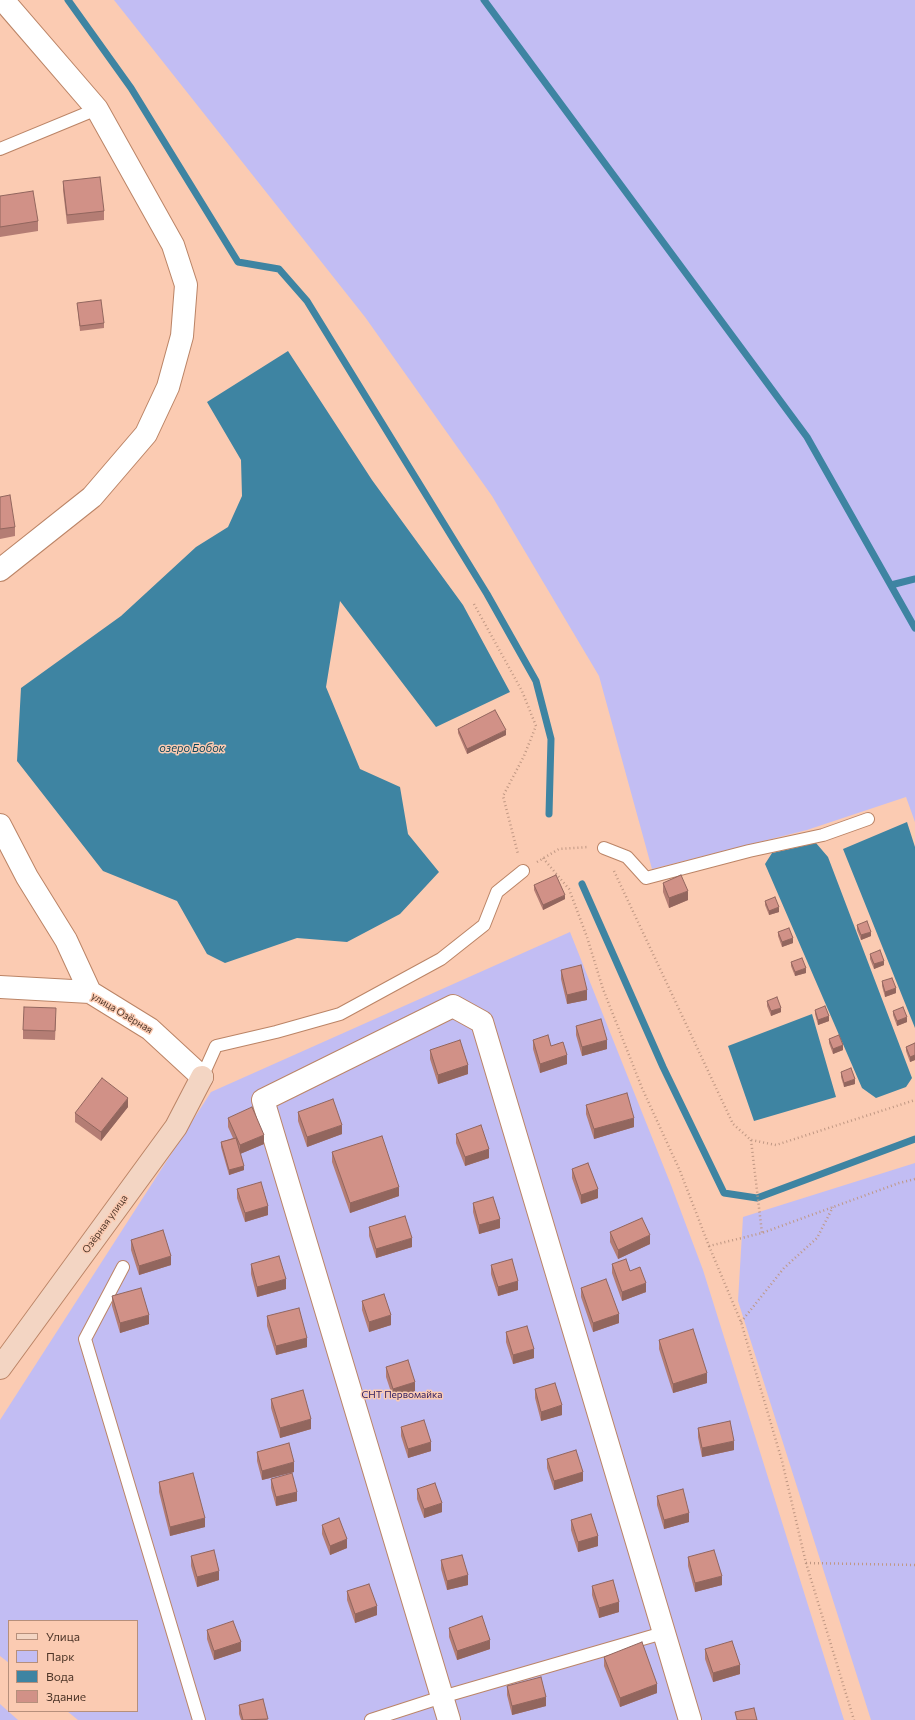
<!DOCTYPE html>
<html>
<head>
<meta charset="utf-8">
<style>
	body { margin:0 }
	#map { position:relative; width:915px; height:1720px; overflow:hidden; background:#fbcbb2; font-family:Commissioner,sans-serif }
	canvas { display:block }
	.legend { position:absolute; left:8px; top:1620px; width:130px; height:92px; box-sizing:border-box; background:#fbcbb2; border:1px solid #b68f7b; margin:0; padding:5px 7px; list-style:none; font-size:12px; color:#4e3629 }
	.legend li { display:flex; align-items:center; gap:8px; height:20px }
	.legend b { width:20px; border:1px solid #b68f7b }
</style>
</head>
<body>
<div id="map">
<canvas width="915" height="1720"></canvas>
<ul class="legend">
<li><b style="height:5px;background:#f3d5c3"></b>Улица</li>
<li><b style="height:11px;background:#c2bdf3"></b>Парк</li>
<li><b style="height:11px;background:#3e84a2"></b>Вода</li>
<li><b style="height:11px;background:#d19187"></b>Здание</li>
</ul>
</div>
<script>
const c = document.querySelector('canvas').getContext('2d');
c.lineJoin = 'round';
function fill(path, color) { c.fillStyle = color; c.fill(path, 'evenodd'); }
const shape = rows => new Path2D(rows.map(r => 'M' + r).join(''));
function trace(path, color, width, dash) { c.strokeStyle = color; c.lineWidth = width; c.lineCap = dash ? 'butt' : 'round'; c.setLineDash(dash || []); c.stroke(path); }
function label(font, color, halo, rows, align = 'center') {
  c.font = font + ' Commissioner,sans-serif'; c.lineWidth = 3; c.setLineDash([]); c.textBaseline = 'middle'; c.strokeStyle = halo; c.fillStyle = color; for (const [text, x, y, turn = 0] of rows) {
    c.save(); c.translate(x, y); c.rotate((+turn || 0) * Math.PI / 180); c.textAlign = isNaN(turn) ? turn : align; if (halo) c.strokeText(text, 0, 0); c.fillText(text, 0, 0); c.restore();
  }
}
const green = shape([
	[114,0,915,0,915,822,906,797,807,830,652,869,599,676,492,496,365,317],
	[570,932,671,1185,703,1270,844,1720,78,1720,67,1711,137,1711,137,1621,9,1621,9,1663,0,1656,0,1420,211,1092],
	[915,1163,915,1720,871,1720,738,1301,743,1217],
	[0,1704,18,1720,0,1720]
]);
const water = shape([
	[288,351,372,480,463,605,510,692,436,727,340,601,326,687,360,769,400,787,408,834,439,872,400,914,347,942,297,938,225,963,207,954,177,901,103,871,17,761,21,688,121,616,196,547,228,527,242,496,241,460,207,402],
	[907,822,915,847,915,1028,843,849],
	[816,843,828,857,912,1078,906,1087,876,1098,862,1088,765,864,772,853],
	[812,1014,836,1097,754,1121,728,1046]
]);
const stream = shape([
	[68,0,131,88,238,262,279,269,307,301,487,594,536,681,551,739,549,814],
	[484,0,807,437,915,628],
	[891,585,915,579],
	[582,884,663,1067,724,1193,757,1198,915,1139]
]);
const path = shape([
	[474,604,522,691,536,726,524,756,503,796,518,854],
	[543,858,569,889,587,937,603,989,642,1088,680,1171,709,1246,762,1233,899,1183,915,1179],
	[537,862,559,849,588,847],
	[614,871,733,1124,751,1140,776,1145,915,1100],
	[751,1140,762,1233],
	[709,1246,741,1322,782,1461,806,1563,854,1720],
	[741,1322,784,1268,817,1238,833,1207],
	[806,1563,915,1565]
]);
const lane = shape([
	[0,149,97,109],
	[604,848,627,857,646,878,749,851,823,835,868,819],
	[202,1077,216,1046,276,1032,340,1014,441,959,484,925,497,892,523,871],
	[123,1267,85,1339,199,1720],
	[371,1720,442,1697,663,1633]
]);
const street = shape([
	[0,570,92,497,146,434,168,387,182,336,186,285,173,245,97,109,3,0],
	[0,825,27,877,66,940,90,992],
	[0,987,90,992,150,1029,202,1077],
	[449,1720,263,1100,453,1006,482,1022,690,1720]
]);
const secondary = shape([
	[0,1368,176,1127,202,1077]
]);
const wall = shape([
	[63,181,104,211,104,220,67,224,63,190],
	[0,196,38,221,38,231,0,237],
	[77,303,104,323,104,328,80,331],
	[0,497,15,527,15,536,0,539],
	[458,729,506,735,467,754,458,733],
	[663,883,688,900,669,908,663,892],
	[534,885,565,899,543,910,534,890],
	[765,901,779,912,769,915,765,905],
	[857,925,871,936,861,940,857,930],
	[778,932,793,943,782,947,778,936],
	[870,954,884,965,874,969,870,959],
	[791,962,806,973,795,976,791,966],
	[561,970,587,1000,567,1004,561,979],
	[882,981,896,993,885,997,882,986],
	[767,1001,781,1012,771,1016,767,1006],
	[815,1010,829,1021,818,1025,815,1014],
	[893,1011,907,1022,897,1026,893,1015],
	[56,1017,55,1040,23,1039,23,1030],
	[576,1026,607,1049,582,1056,576,1035],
	[829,1039,843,1050,833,1054,829,1043],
	[533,1040,551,1046,567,1064,540,1073,533,1049],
	[915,1043,915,1060,910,1062,906,1051,906,1047],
	[430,1050,468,1074,438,1084,430,1059],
	[841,1072,855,1084,844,1087,841,1077],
	[586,1105,634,1127,594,1139,586,1114],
	[128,1107,101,1141,75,1122,75,1113],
	[298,1112,342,1134,307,1147,298,1121],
	[228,1118,264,1144,240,1154,244,1170,229,1175,221,1147,221,1142,233,1138,228,1127],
	[456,1134,489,1158,465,1166,456,1143],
	[332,1152,399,1196,350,1213,332,1162],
	[572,1169,598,1198,581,1204,572,1178],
	[237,1189,268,1215,245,1222,237,1198],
	[473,1203,500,1228,479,1234,473,1212],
	[369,1227,412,1247,376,1258,369,1236],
	[610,1232,650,1244,618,1259,610,1242],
	[131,1240,171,1265,139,1275,131,1250],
	[251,1264,286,1289,257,1297,251,1274],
	[612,1264,646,1292,622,1301,612,1273],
	[491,1265,518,1290,498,1296,491,1274],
	[581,1288,619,1323,593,1332,581,1297],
	[112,1296,149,1324,120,1333,112,1306],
	[362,1301,391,1325,369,1332,362,1310],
	[267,1316,307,1347,276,1355,267,1326],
	[506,1332,534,1358,513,1364,506,1342],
	[659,1340,707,1383,673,1393,659,1349],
	[386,1367,415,1391,393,1398,386,1377],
	[535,1389,562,1415,541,1421,535,1398],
	[271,1399,311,1429,280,1438,271,1408],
	[401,1427,431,1451,408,1458,401,1436],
	[698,1428,734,1450,702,1457,698,1437],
	[257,1452,294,1472,262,1480,257,1461],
	[547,1459,583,1481,554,1490,547,1468],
	[271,1479,297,1501,276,1506,271,1488],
	[159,1482,205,1527,170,1536,159,1492],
	[417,1489,442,1512,424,1518,417,1499],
	[657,1496,689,1522,664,1529,657,1505],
	[571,1520,598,1546,578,1552,571,1530],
	[322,1525,347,1548,330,1555,322,1534],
	[191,1556,219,1580,197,1587,191,1566],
	[688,1557,722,1585,695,1592,688,1566],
	[441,1560,468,1585,447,1590,441,1569],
	[592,1586,619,1612,599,1618,592,1595],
	[347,1591,377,1615,355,1623,347,1600],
	[449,1628,490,1649,457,1660,449,1637],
	[207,1630,241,1651,214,1660,207,1639],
	[705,1649,740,1674,713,1682,705,1659],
	[604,1657,657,1693,620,1707,604,1666],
	[507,1686,546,1706,512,1715,507,1695],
	[239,1705,268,1720,241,1720,239,1714]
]);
const shadedWall = shape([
	[506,730,506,735,467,754,467,749],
	[688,891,688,900,669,908,669,898],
	[565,895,565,899,543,910,543,905],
	[779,907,779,912,769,915,769,911],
	[871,932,871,936,861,940,861,935],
	[793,938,793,943,782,947,782,942],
	[884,961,884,965,874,969,874,964],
	[806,968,806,973,795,976,795,972],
	[896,988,896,993,885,997,885,992],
	[587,990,587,1000,567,1004,567,995],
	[781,1008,781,1012,771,1016,771,1011],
	[829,1016,829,1021,818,1025,818,1020],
	[907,1017,907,1022,897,1026,897,1021],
	[607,1040,607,1049,582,1056,582,1047],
	[843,1045,843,1050,833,1054,833,1049],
	[567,1055,567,1064,540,1073,540,1064],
	[915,1055,915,1060,910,1062,910,1057],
	[468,1065,468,1074,438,1084,438,1075],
	[855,1079,855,1084,844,1087,844,1083],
	[128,1098,128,1107,101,1141,101,1132],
	[634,1118,634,1127,594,1139,594,1129],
	[342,1125,342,1134,307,1147,307,1137],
	[264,1135,264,1144,240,1154,240,1145],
	[489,1149,489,1158,465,1166,465,1157],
	[244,1166,244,1170,229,1175,229,1170],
	[399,1187,399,1196,350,1213,350,1203],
	[598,1189,598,1198,581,1204,581,1195],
	[268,1206,268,1215,245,1222,245,1213],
	[500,1219,500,1228,479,1234,479,1225],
	[650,1235,650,1244,618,1259,618,1250],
	[412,1238,412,1247,376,1258,376,1249],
	[171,1256,171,1265,139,1275,139,1266],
	[286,1279,286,1289,257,1297,257,1287],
	[518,1281,518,1290,498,1296,498,1287],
	[646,1283,646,1292,622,1301,622,1292],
	[619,1314,619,1323,593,1332,593,1323],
	[149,1315,149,1324,120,1333,120,1323],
	[391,1315,391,1325,369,1332,369,1322],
	[307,1338,307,1347,276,1355,276,1346],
	[534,1349,534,1358,513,1364,513,1355],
	[707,1373,707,1383,673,1393,673,1384],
	[415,1382,415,1391,393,1398,393,1389],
	[562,1405,562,1415,541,1421,541,1412],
	[311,1419,311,1429,280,1438,280,1428],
	[734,1441,734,1450,702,1457,702,1448],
	[431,1442,431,1451,408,1458,408,1449],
	[294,1462,294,1472,262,1480,262,1471],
	[583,1472,583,1481,554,1490,554,1481],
	[297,1492,297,1501,276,1506,276,1497],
	[442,1503,442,1512,424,1518,424,1509],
	[689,1513,689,1522,664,1529,664,1520],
	[205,1518,205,1527,170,1536,170,1527],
	[598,1536,598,1546,578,1552,578,1542],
	[347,1539,347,1548,330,1555,330,1546],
	[219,1571,219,1580,197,1587,197,1577],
	[468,1575,468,1585,447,1590,447,1581],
	[722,1576,722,1585,695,1592,695,1583],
	[619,1602,619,1612,599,1618,599,1608],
	[377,1606,377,1615,355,1623,355,1614],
	[490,1640,490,1649,457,1660,457,1651],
	[241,1642,241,1651,214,1660,214,1651],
	[740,1665,740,1674,713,1682,713,1673],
	[657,1684,657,1693,620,1707,620,1698],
	[546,1697,546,1706,512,1715,512,1706]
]);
const building = shape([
	[100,177,104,211,67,215,63,181,100,177],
	[33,191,38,221,0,227,0,196,33,191],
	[101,300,104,323,80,326,77,303,101,300],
	[10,495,15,527,0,529,0,497,10,495],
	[495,710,506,730,467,749,458,729,495,710],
	[556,875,565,895,543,905,534,885,556,875],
	[681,875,688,891,669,898,663,883,681,875],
	[775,897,779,907,769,911,765,901,775,897],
	[867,921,871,932,861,935,857,925,867,921],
	[789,928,793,938,782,942,778,932,789,928],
	[880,950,884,961,874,964,870,954,880,950],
	[802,958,806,968,795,972,791,962,802,958],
	[581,965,587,990,567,995,561,970,581,965],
	[892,978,896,988,885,992,882,981,892,978],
	[777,997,781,1008,771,1011,767,1001,777,997],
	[825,1006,829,1016,818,1020,815,1010,825,1006],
	[24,1007,56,1008,55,1031,23,1030,24,1007],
	[903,1007,907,1017,897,1021,893,1011,903,1007],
	[601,1019,607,1040,582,1047,576,1026,601,1019],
	[548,1035,551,1046,563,1042,567,1055,540,1064,533,1040,548,1035],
	[839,1035,843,1045,833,1049,829,1039,839,1035],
	[460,1040,468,1065,438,1075,430,1050,460,1040],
	[915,1043,915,1055,910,1057,906,1047,915,1043],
	[851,1068,855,1079,844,1083,841,1072,851,1068],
	[102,1078,128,1098,101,1132,75,1113,102,1078],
	[627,1093,634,1118,594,1129,586,1105,627,1093],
	[333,1099,342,1125,307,1137,298,1112,333,1099],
	[252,1107,264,1135,240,1145,228,1118,252,1107],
	[481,1125,489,1149,465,1157,456,1134,481,1125],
	[382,1136,399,1187,350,1203,332,1152,382,1136],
	[236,1138,244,1166,229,1170,221,1142,236,1138],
	[588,1163,598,1189,581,1195,572,1169,588,1163],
	[261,1182,268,1206,245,1213,237,1189,261,1182],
	[493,1197,500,1219,479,1225,473,1203,493,1197],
	[405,1216,412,1238,376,1249,369,1227,405,1216],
	[642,1218,650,1235,618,1250,610,1232,642,1218],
	[163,1230,171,1256,139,1266,131,1240,163,1230],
	[279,1256,286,1279,257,1287,251,1264,279,1256],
	[512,1259,518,1281,498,1287,491,1265,512,1259],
	[626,1259,630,1271,640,1267,646,1283,622,1292,612,1264,626,1259],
	[606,1279,619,1314,593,1323,581,1288,606,1279],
	[141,1288,149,1315,120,1323,112,1296,141,1288],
	[384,1294,391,1315,369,1322,362,1301,384,1294],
	[299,1308,307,1338,276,1346,267,1316,299,1308],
	[527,1326,534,1349,513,1355,506,1332,527,1326],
	[693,1329,707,1373,673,1384,659,1340,693,1329],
	[408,1360,415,1382,393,1389,386,1367,408,1360],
	[555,1383,562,1405,541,1412,535,1389,555,1383],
	[303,1390,311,1419,280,1428,271,1399,303,1390],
	[424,1420,431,1442,408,1449,401,1427,424,1420],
	[730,1421,734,1441,702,1448,698,1428,730,1421],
	[289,1443,294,1462,262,1471,257,1452,289,1443],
	[576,1450,583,1472,554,1481,547,1459,576,1450],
	[193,1473,205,1518,170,1527,159,1482,193,1473],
	[292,1473,297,1492,276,1497,271,1479,292,1473],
	[435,1483,442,1503,424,1509,417,1489,435,1483],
	[683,1489,689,1513,664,1520,657,1496,683,1489],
	[591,1514,598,1536,578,1542,571,1520,591,1514],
	[339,1518,347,1539,330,1546,322,1525,339,1518],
	[214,1550,219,1571,197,1577,191,1556,214,1550],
	[714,1550,722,1576,695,1583,688,1557,714,1550],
	[462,1555,468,1575,447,1581,441,1560,462,1555],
	[613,1580,619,1602,599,1608,592,1586,613,1580],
	[369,1584,377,1606,355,1614,347,1591,369,1584],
	[482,1616,490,1640,457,1651,449,1628,482,1616],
	[233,1621,241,1642,214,1651,207,1630,233,1621],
	[732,1641,740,1665,713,1673,705,1649,732,1641],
	[642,1642,657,1684,620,1698,604,1657,642,1642],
	[541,1677,546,1697,512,1706,507,1686,541,1677],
	[263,1699,268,1719,243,1720,239,1705,263,1699],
	[754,1708,757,1720,737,1720,735,1712,754,1708]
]);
const streetNames = [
	["улица Озёрная",122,1013,31],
	["Озёрная улица",105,1224,-54]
];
const parkNames = [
	["СНТ Первомайка",402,1395]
];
const waterNames = [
	["озеро Бобок",192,748]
];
fill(green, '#c2bdf3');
fill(water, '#3e84a2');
trace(stream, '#3e84a2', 7);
trace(lane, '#bb8466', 14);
trace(street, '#bb8466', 24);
trace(secondary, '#bb8466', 24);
trace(path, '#bf9783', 2.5, [1, 3]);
trace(lane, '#fff', 12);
trace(street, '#fff', 22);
trace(secondary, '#f3d5c3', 22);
fill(wall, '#b47d74');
fill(shadedWall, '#92665e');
fill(building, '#d19187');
trace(building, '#92665e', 1);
label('10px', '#4e3629', '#fbcbb2', streetNames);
label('10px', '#2e1c60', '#fbcbb2', parkNames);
label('italic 11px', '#07445b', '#fbcbb2', waterNames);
</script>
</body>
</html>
